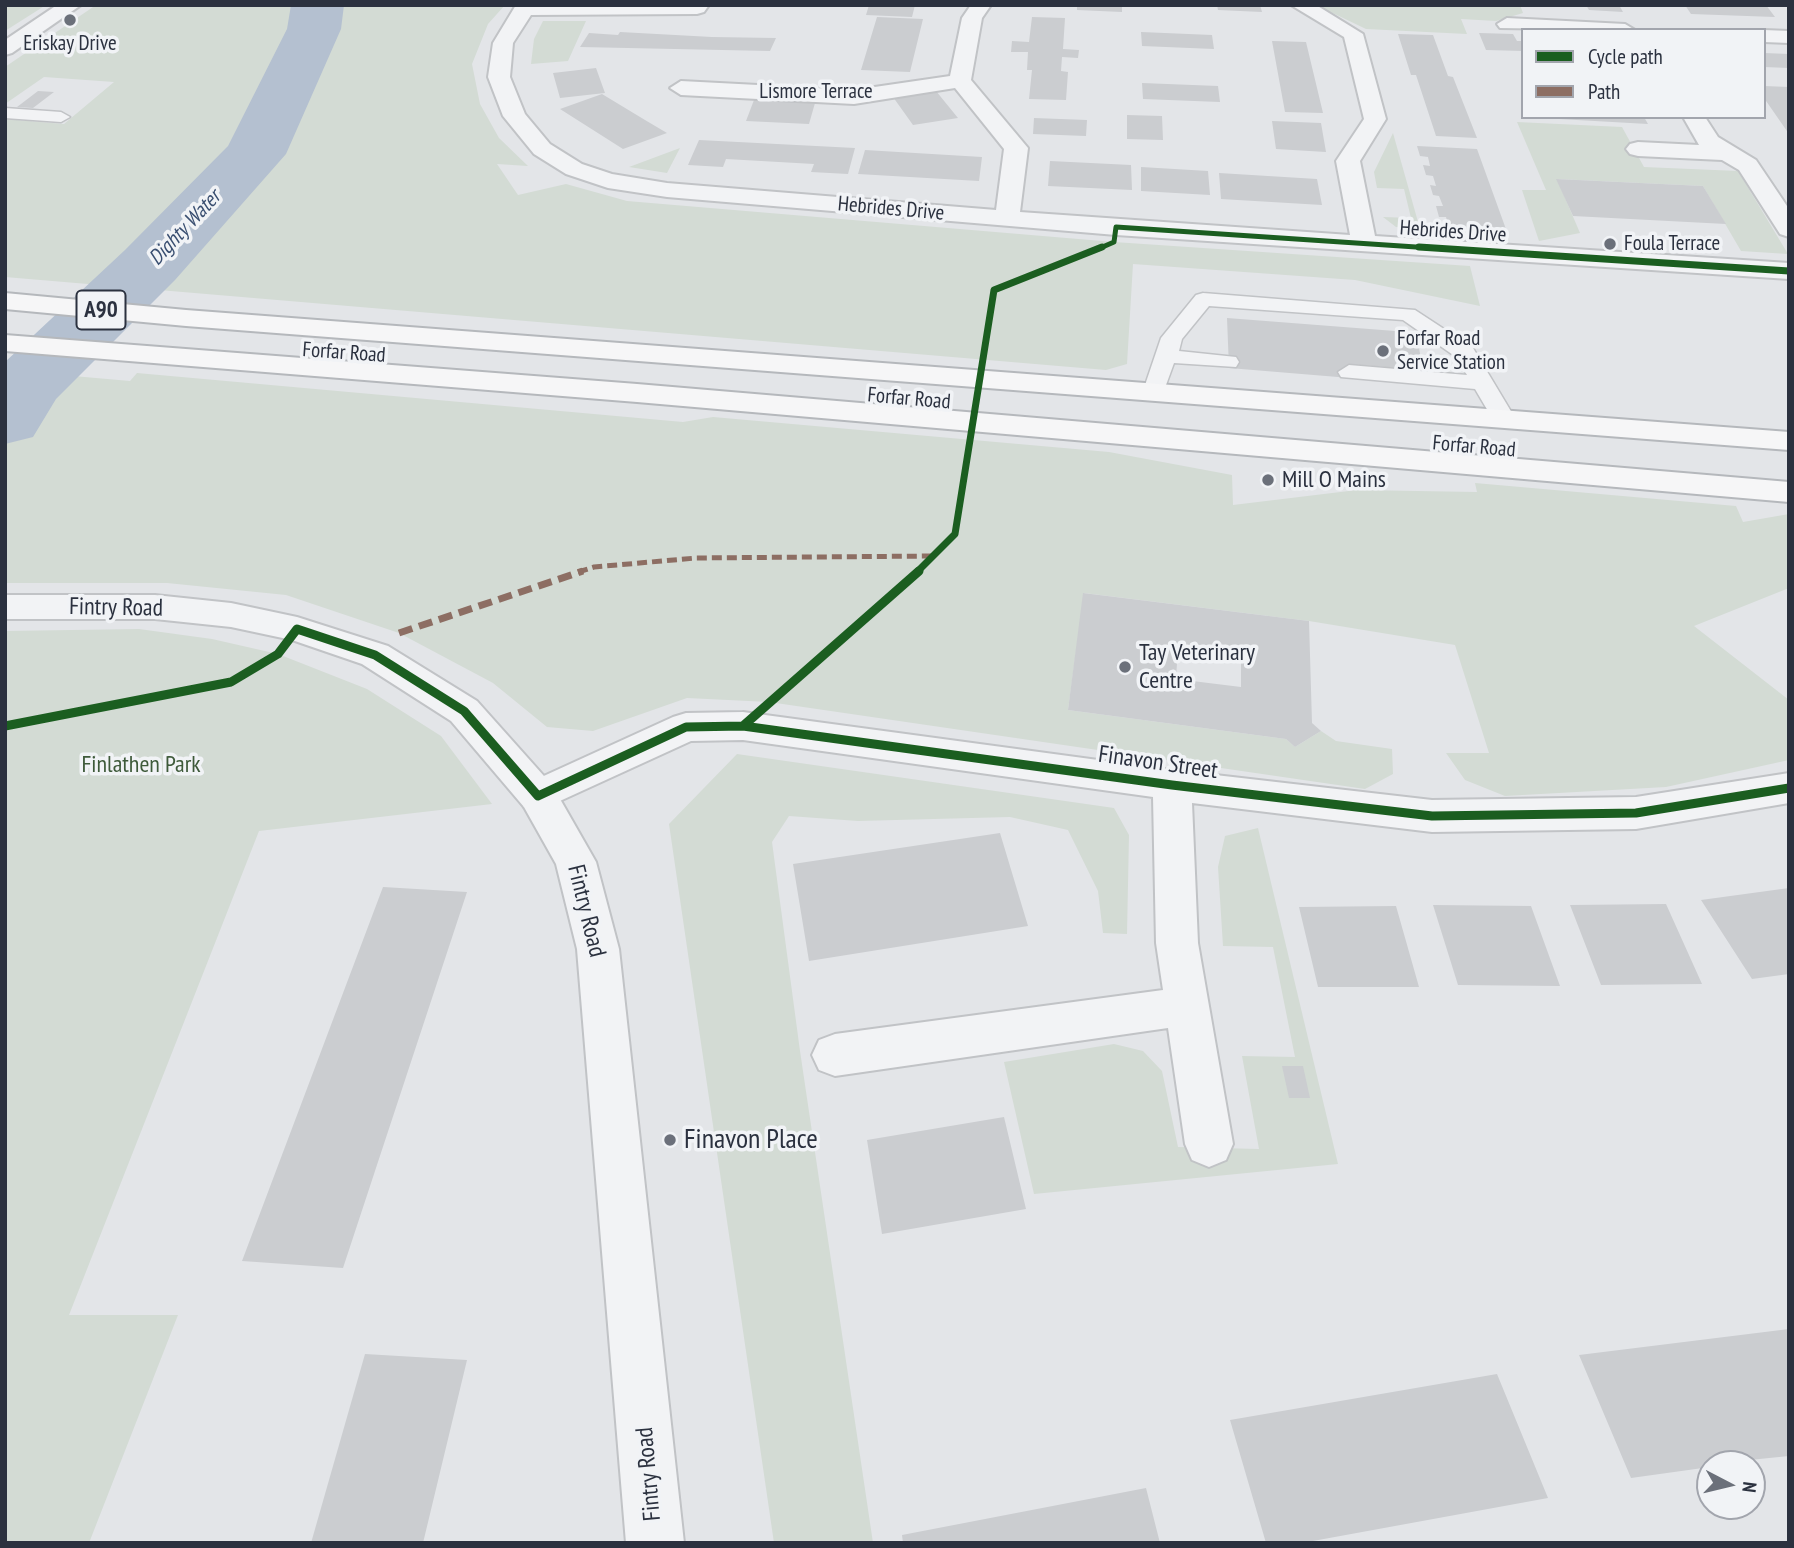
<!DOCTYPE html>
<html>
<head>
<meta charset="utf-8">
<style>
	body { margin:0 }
	#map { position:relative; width:1794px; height:1548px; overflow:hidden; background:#e3e5e8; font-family:"PT Sans Narrow",sans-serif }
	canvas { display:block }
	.frame { position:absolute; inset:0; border:7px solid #2b313f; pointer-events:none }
	.legend { position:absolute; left:1521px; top:28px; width:245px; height:91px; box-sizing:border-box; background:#f1f3f6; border:2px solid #a2a5ad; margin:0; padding:9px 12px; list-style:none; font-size:21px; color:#2b313f }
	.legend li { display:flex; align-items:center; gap:14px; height:35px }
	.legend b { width:35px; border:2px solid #a2a5ad }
	.north { position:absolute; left:1696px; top:1450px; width:70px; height:70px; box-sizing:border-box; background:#f1f3f6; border:2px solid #a2a5ad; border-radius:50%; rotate:97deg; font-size:19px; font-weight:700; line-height:28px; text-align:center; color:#2b313f }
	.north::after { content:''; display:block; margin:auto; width:24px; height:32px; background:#6b707a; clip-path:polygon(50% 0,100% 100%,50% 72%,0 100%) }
</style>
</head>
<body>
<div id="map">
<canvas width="1794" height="1548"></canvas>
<div class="frame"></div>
<ul class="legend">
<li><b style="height:9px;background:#1b5e20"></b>Cycle path</li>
<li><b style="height:9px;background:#8d6e63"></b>Path</li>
</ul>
<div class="north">N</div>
</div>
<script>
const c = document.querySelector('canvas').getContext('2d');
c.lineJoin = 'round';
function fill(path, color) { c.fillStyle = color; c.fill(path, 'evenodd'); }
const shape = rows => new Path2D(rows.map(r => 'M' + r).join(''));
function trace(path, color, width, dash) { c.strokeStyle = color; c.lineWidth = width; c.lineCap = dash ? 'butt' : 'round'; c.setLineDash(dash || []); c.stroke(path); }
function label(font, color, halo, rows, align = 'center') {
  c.font = font + ' "PT Sans Narrow",sans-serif'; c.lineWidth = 7; c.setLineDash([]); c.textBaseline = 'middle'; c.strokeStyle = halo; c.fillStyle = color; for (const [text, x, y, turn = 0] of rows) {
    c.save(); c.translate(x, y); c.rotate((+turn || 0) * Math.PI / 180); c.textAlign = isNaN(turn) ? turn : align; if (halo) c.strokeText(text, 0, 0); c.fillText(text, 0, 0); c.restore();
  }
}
const green = shape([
	[5,5,46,5,5,31],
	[96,5,505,5,488,24,472,64,480,104,499,138,528,166,497,164,518,195,566,184,627,201,1114,242,1470,266,1480,306,1355,280,1133,264,1127,364,1106,370,5,277,5,119,64,124,114,82,44,77,5,104,5,67],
	[1316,5,1520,5,1523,13,1496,21,1461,19,1467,34,1366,29],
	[543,21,586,21,568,61,531,64,534,39],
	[1517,122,1622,127,1644,167,1738,171,1788,254,1741,251,1703,186,1557,179,1580,233,1539,241,1522,190,1546,190],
	[1393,133,1420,229,1396,227,1383,217,1411,218,1404,189,1377,188,1374,172],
	[680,148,667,173,629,167],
	[5,370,130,381,137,373,683,422,713,417,1109,452,1232,475,1233,505,1357,490,1477,492,1475,483,1736,506,1743,522,1789,514,1789,588,1694,626,1789,700,1789,760,1666,787,1505,796,1465,780,1446,753,1489,753,1455,645,1309,621,1084,593,1068,710,1286,739,1295,747,1321,731,1336,741,1392,749,1393,774,1365,789,769,702,687,698,593,731,547,727,493,683,399,633,286,595,167,583,5,583],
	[139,629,212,639,278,654,367,689,441,736,492,804,259,831,69,1315,178,1315,89,1543,5,1543,5,631],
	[737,754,1114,808,1129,835,1127,934,1103,933,1098,891,1068,830,1010,817,858,821,789,816,772,842,800,1051,873,1543,774,1543,669,824],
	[1258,828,1338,1164,1034,1194,1004,1062,1114,1044,1143,1051,1162,1071,1178,1147,1259,1149,1242,1056,1295,1057,1273,947,1223,946,1218,867,1225,836]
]);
const river = shape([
	[291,5,344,5,341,29,286,154,175,280,56,399,33,437,5,444,5,362,125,250,228,146,287,29,291,5]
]);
const building = shape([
	[869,5,915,5,912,17,866,15],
	[1077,5,1122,5,1122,12,1077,10],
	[1217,5,1260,5,1262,12,1218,10],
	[1586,5,1619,5,1623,12,1589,10],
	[1685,5,1766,5,1775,17,1691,14],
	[877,17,923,19,910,72,861,70],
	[1032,17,1065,18,1063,49,1079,50,1078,58,1062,57,1061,71,1068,72,1066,100,1029,99,1032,70,1027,70,1028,52,1011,52,1012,41,1029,42],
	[620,32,712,37,776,38,770,51,580,47,589,33,618,35],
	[1141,32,1212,35,1214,49,1142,46],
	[1479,33,1513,34,1517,41,1523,41,1523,51,1486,50],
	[1398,34,1433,35,1448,76,1453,77,1477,138,1436,136,1416,75,1411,75],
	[1272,41,1306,42,1323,113,1285,112],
	[1764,53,1789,54,1789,68,1764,67],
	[596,68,605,93,560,98,553,73],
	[1142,83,1218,86,1220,102,1143,99],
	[1764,86,1789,87,1789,134,1764,98],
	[38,91,54,92,33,108,17,107],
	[936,91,958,118,913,125,893,97],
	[602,94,645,120,667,133,623,149,560,109],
	[754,100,784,101,815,103,809,124,746,121],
	[1127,115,1162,116,1163,140,1127,139],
	[1559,117,1644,117,1648,124,1559,119],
	[1034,118,1087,120,1086,136,1033,134],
	[1272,121,1321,123,1326,152,1276,149],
	[699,140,855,148,848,174,811,172,814,164,726,159,723,167,688,165],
	[1417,146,1477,149,1507,232,1449,228,1446,217,1439,217,1436,206,1443,206,1439,196,1433,195,1430,185,1436,186,1433,176,1426,175,1423,165,1430,166,1428,157,1420,156],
	[865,150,982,157,979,181,858,174],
	[1050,161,1131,165,1132,190,1048,186],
	[1141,167,1208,171,1210,195,1141,191],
	[1219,173,1317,179,1322,205,1221,199],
	[1556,179,1703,186,1726,224,1573,216],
	[1227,318,1408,332,1417,337,1423,370,1348,364,1350,378,1229,368],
	[1083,593,1309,621,1312,723,1321,731,1295,747,1286,739,1068,710],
	[1178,647,1241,655,1241,687,1176,679],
	[1000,833,1028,926,809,961,793,864],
	[383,887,467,892,343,1268,242,1261],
	[1789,888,1789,974,1752,979,1701,900],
	[1666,904,1702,984,1601,985,1570,905],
	[1433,905,1531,906,1560,986,1458,985],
	[1396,906,1419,987,1318,987,1299,907],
	[1282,1066,1303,1066,1310,1098,1289,1098],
	[1004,1117,1026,1209,882,1234,867,1140],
	[1789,1329,1789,1456,1710,1464,1710,1467,1631,1478,1579,1355],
	[365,1354,467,1360,423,1543,311,1543],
	[1497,1374,1548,1498,1302,1543,1266,1543,1230,1420],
	[1146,1488,1160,1543,903,1543,902,1535]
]);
const service = shape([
	[5,108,61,112,70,117,61,122,5,118,5,108],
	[1203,293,1415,310,1473,348,1515,418,1511,423,1495,423,1475,389,1341,377,1338,372,1349,365,1467,375,1456,357,1403,320,1209,306,1182,339,1179,351,1236,357,1239,362,1236,367,1174,363,1162,396,1146,396,1143,391,1161,338,1196,295,1203,293]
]);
const minor = shape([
	[516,5,709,5,704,12,697,14,531,15,513,43,510,77,525,114,550,144,582,164,612,174,667,183,996,210,1004,149,955,88,854,104,681,95,670,88,681,81,854,90,950,76,962,18,971,5,991,5,982,18,971,80,1028,148,1020,212,1350,235,1336,161,1364,119,1344,37,1291,5,1316,5,1363,34,1386,119,1360,161,1375,236,1789,263,1789,279,1116,235,667,197,608,188,566,174,534,154,503,116,488,77,493,43,516,5],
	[1507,18,1625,24,1635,30,1500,28,1497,24,1507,18],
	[1764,30,1789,31,1789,43,1764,42,1764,30],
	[1683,117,1705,117,1718,137,1756,160,1789,209,1789,237,1780,234,1739,170,1722,160,1638,156,1630,154,1626,149,1630,144,1638,142,1699,145,1683,117],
	[743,712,1172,770,1432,800,1636,797,1789,773,1789,803,1636,829,1432,832,1192,803,1198,943,1233,1144,1226,1160,1209,1167,1192,1160,1185,1144,1168,1028,835,1076,819,1070,812,1055,819,1040,835,1034,1163,990,1156,943,1153,797,743,740,691,741,538,811,524,807,518,796,524,785,673,717,686,713,743,712]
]);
const tertiary = shape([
	[57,5,81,5,12,53,5,55,5,40,57,5],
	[5,595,155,595,231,603,297,617,388,646,477,701,552,785,596,862,619,949,684,1543,626,1543,577,949,556,864,524,807,451,721,362,664,292,640,231,627,155,619,5,619,5,595]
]);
const trunk = shape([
	[5,293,186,310,1789,432,1789,450,186,326,5,309,5,293],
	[5,335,637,384,1789,482,1789,502,637,402,5,351,5,335]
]);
const quietFar1 = shape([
	[578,572,594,567,696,558,936,556]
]);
const quiet = shape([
	[399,633,583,571]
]);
const cyclewayFar2 = shape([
	[1098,249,1114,242,1116,227,1446,249]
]);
const cyclewayFar1 = shape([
	[1419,247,1789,271],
	[917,572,955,534,994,290,1102,247]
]);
const cycleway = shape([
	[5,726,231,682,278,654,297,629,375,655,464,711,538,796,686,727,743,726,1172,785,1432,816,1636,813,1789,788],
	[743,726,919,571]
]);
const markers = [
	[70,20,7,"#6b707a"],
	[1610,244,7,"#6b707a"],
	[1383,351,7,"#6b707a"],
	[1268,480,7,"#6b707a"],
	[1125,667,7,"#6b707a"],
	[670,1140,7,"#6b707a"]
];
const farPoinames = [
	["Eriskay Drive",70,44,"center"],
	["Foula Terrace",1624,244],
	["Forfar Road",1397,339],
	["Service Station",1397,363]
];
const farStreetnames = [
	["Lismore Terrace",816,92],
	["Hebrides Drive",891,209,5],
	["Hebrides Drive",1453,232,4],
	["Forfar Road",344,353,4],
	["Forfar Road",909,399,5],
	["Forfar Road",1474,447,5]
];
const farWaternames = [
	["Dighty Water",185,228,-47]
];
const shields = [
	[101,310,49]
];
const shieldNames = [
	["A90",101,310]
];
const poiNames = [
	["Mill O Mains",1282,480],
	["Tay Veterinary",1139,653],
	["Centre",1139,681]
];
const streetNames = [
	["Fintry Road",116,608,1],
	["Finavon Street",1158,763,8],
	["Fintry Road",586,911,76],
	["Fintry Road",649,1474,-95]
];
const parkNames = [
	["Finlathen Park",141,765]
];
const nearPoinames = [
	["Finavon Place",684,1140]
];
fill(green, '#d3dbd4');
fill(river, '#b4c0d0');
fill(building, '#cbcdd0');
trace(service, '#c1c3c6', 3);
trace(minor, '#c1c3c6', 4);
trace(tertiary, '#c1c3c6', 4);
trace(trunk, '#b5b8bc', 4);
fill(service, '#f2f3f5');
fill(minor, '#f2f3f5');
fill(tertiary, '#f2f3f5');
fill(trunk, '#f6f6f7');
trace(quietFar1, '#8d6e63', 5, [10, 5]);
trace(quiet, '#8d6e63', 7, [14, 7]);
trace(cyclewayFar2, '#1b5e20', 5);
trace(cyclewayFar1, '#1b5e20', 7);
trace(cycleway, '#1b5e20', 9);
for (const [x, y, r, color] of markers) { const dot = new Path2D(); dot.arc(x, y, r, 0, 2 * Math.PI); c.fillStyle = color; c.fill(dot); trace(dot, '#f1f3f6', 2.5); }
label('21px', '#2b313f', '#f1f3f6', farPoinames, 'left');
label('21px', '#2b313f', '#f1f3f6', farStreetnames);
label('italic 21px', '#394e70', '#f1f3f6', farWaternames);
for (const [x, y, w] of shields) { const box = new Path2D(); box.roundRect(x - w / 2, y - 19.5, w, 39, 5); c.fillStyle = '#f1f3f6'; c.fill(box); trace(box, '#2b313f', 2); }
label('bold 23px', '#2b313f', null, shieldNames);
label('24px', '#2b313f', '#f1f3f6', poiNames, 'left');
label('24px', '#2b313f', '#f1f3f6', streetNames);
label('24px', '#3e5a3a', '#f1f3f6', parkNames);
label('28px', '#2b313f', '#f1f3f6', nearPoinames, 'left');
</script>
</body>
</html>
